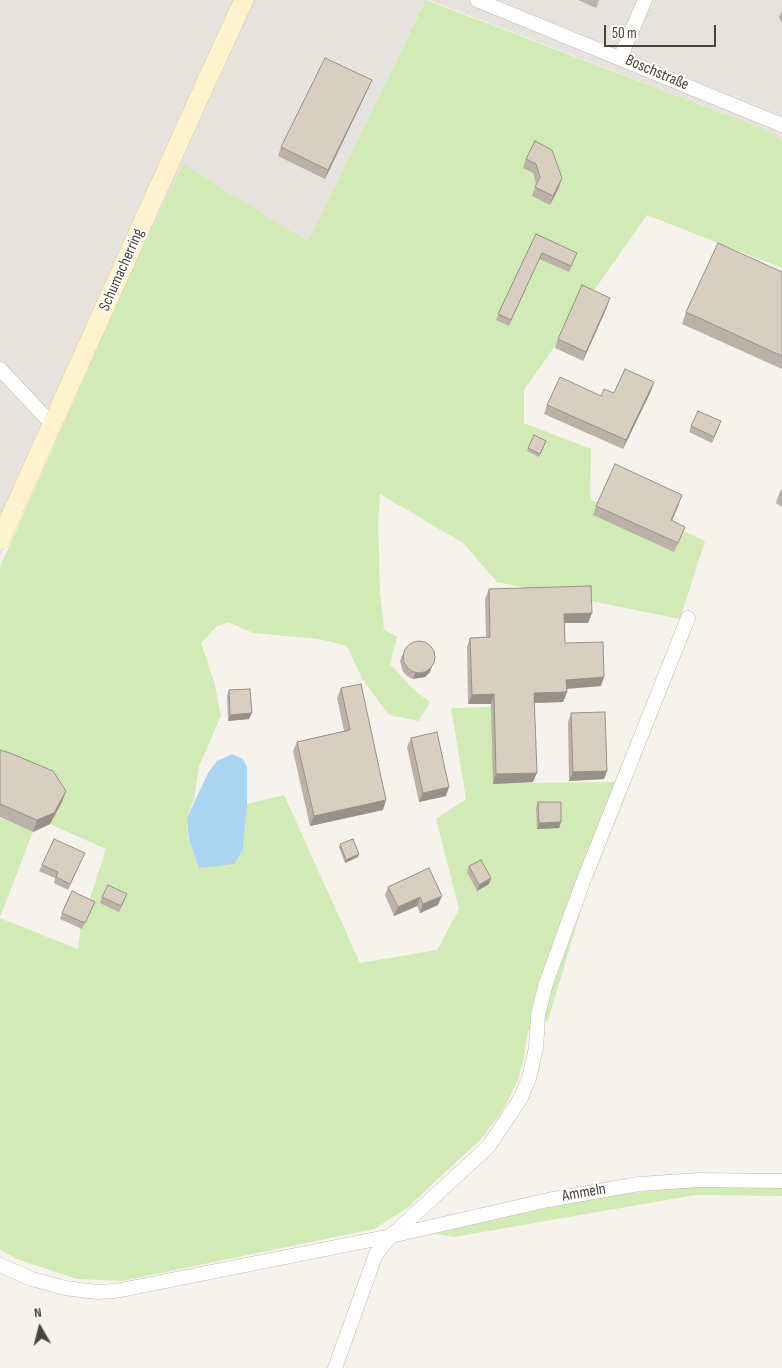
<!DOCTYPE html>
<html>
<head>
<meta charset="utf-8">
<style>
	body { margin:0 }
	#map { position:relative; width:782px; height:1368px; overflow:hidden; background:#f6f3ec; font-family:"Sofia Sans Condensed",sans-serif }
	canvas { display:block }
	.north { position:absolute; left:15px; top:1303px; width:50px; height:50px; -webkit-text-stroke:4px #fff; paint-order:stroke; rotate:352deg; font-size:14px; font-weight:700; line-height:20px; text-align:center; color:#4b4439 }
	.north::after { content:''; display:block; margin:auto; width:18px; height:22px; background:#4b4439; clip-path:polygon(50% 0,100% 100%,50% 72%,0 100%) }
	.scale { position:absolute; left:604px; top:25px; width:112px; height:22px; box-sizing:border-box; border:2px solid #4b4439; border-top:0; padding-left:6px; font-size:15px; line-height:18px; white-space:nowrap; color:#4b4439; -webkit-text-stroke:4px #fff; paint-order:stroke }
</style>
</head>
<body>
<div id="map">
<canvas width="782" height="1368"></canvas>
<div class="north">N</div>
<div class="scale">50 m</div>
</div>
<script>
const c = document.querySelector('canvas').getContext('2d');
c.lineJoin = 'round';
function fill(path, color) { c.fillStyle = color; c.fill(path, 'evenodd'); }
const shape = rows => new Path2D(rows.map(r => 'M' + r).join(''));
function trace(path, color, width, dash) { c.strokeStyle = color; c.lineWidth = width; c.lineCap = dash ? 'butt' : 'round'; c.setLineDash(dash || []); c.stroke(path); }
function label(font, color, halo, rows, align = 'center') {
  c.font = font + ' "Sofia Sans Condensed",sans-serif'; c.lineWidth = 4; c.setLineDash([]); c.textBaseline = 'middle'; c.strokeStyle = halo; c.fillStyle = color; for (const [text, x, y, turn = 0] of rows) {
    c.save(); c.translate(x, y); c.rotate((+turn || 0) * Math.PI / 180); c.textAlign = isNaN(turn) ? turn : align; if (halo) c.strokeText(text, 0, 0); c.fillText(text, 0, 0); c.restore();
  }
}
const industrial = shape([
	[0,0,426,0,308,243,183,164,0,557],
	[429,0,782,0,782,141,764,129]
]);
const green = shape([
	[426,0,764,129,782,141,782,268,647,215,524,390,524,423,591,449,590,500,677,528,705,541,680,619,497,582,463,543,380,494,378,522,380,592,384,629,397,637,390,664,414,690,430,702,419,721,389,715,363,680,347,646,319,639,253,633,228,622,216,627,201,643,214,681,221,716,199,766,194,799,187,818,188,839,199,868,243,850,247,804,284,795,360,963,437,950,459,909,436,819,466,799,451,708,496,707,502,783,631,782,585,897,548,1020,528,1030,524,1057,518,1080,502,1112,481,1139,407,1208,374,1229,122,1281,77,1279,19,1260,0,1250,0,918,78,949,81,925,106,849,50,824,62,802,0,763,0,567,128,279,183,164,308,242],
	[0,818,33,832,0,917],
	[699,1184,782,1185,782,1196,695,1195,454,1237,422,1232,547,1205]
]);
const water = shape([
	[232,754,243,759,247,767,247,804,243,850,234,864,199,868,189,840,187,818,208,773,217,761]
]);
const street = shape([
	[477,0,782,125],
	[620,58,645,0],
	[0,369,52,424],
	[0,1265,32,1279,65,1288,97,1292,116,1291,391,1236,548,1200,639,1184,699,1180,782,1181],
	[335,1368,376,1254,391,1236,488,1147,521,1098,529,1078,536,1048,538,1015,546,983,583,882,688,618]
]);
const secondary = shape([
	[0,540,202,91,244,0]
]);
const wall = shape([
	[578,0,599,0,596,8],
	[782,10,782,24,779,17],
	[372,80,368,89,325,179,278,156,281,147],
	[535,141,559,187,550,205,532,196,536,184,533,173,523,168,526,159],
	[536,234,577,253,569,272,539,259,509,326,496,320],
	[782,272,782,369,682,324,686,312],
	[607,307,583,361,555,348,558,339],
	[651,391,623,449,544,414,547,405,614,393],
	[691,426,719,427,712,443,689,432],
	[534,435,546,441,539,457,527,451],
	[782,489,782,507,776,503,780,491],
	[679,504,672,521,682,535,674,552,593,515,596,506],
	[489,589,592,613,588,623,565,623,565,643,601,686,567,689,567,692,563,702,535,703,533,782,493,784,491,704,468,704,467,647,470,638,486,637,485,599],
	[402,655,435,659,430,672,425,677,413,679,407,676,403,672,400,661],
	[341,688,383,810,310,826,293,751,297,742,344,731,337,698],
	[229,690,249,719,228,721,227,696],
	[571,713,607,771,604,779,569,781,568,722],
	[411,738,446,796,419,802,407,747],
	[0,750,62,802,50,824,33,832,0,817],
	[538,802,561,822,559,828,537,829,536,808],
	[340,844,358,857,345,863,339,847],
	[82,859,68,890,54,883,55,878,39,871,42,865],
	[469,866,491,878,489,884,477,891,467,872],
	[429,868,438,905,420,913,417,906,394,916,385,895,388,887],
	[102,897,125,900,119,912,100,903],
	[92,908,82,929,60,919,62,913]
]);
const shadedWall = shape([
	[372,80,368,89,325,179,328,170],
	[562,178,559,187,550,205,553,196],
	[610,298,607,307,583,361,586,352],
	[654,382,651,391,623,449,626,440],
	[682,495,679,504,668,529,671,520],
	[592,613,588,623,561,623,564,614],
	[432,666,430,672,425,677,413,679,415,673],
	[604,677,601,686,563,689,566,680],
	[567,692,563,702,531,703,534,693],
	[494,694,491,704,468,704,472,695],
	[252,713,249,719,228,721,230,715],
	[607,771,604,779,569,781,573,772],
	[537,773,533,782,493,784,496,774],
	[449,787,446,796,419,802,423,793],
	[66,791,62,802,50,824,33,832,37,820],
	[386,800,383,810,310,826,314,816],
	[561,822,559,828,537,829,539,823],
	[359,854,358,857,345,863,346,860],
	[491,878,489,884,477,891,479,885],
	[442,896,438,905,420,913,423,904],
	[420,897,417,906,394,916,398,907]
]);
const building = shape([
	[325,58,372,80,328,170,281,147,325,58],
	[535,141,552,150,562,178,553,196,535,187,540,177,536,164,526,159,535,141],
	[536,234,577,253,571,266,542,253,511,320,498,314,536,234],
	[718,243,782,272,782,356,686,312,718,243],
	[582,285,610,298,586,352,558,339,582,285],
	[625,369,654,382,626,440,547,405,560,377,601,396,604,389,614,393,625,369],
	[698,411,721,421,714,437,691,426,698,411],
	[534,435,546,441,540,454,528,448,534,435],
	[615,464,682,495,671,520,685,527,678,543,596,506,615,464],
	[591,586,592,613,564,614,565,643,603,642,604,677,566,680,567,692,534,693,537,773,496,774,494,694,472,695,470,638,490,637,489,589,591,586],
	'403 657a16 16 0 1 1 32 0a16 16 0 1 1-32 0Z',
	[361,684,386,800,314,816,297,742,350,730,341,688,361,684],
	[250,689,252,713,230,715,229,690,250,689],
	[605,712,607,771,573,772,571,713,605,712],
	[437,732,449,787,423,793,411,738,437,732],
	[0,750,10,753,53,771,66,791,54,813,37,820,0,804,0,750],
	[538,802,561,802,561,822,539,823,538,802],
	[54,839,85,853,70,884,56,877,58,872,42,865,54,839],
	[353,839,359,854,346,860,340,844,353,839],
	[481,860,491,878,479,885,469,866,481,860],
	[429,868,442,896,423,904,420,897,398,907,388,887,429,868],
	[108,885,127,894,121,906,102,897,108,885],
	[72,891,95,902,85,923,62,913,72,891]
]);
const streetNames = [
	["Boschstraße",657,73,23],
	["Schumacherring",122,270,-66],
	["Ammeln",584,1193,-10]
];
fill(industrial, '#e6e2dd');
fill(green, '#d2eab5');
fill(water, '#a9d4f2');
trace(street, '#c2bbae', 15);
trace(secondary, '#d6c79b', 20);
trace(street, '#fff', 14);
trace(secondary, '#fff3cd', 19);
fill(wall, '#bab2a6');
fill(shadedWall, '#979187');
fill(building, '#d8cfc1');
trace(building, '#979187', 1);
label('16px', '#4b4439', '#fff', streetNames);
</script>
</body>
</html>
